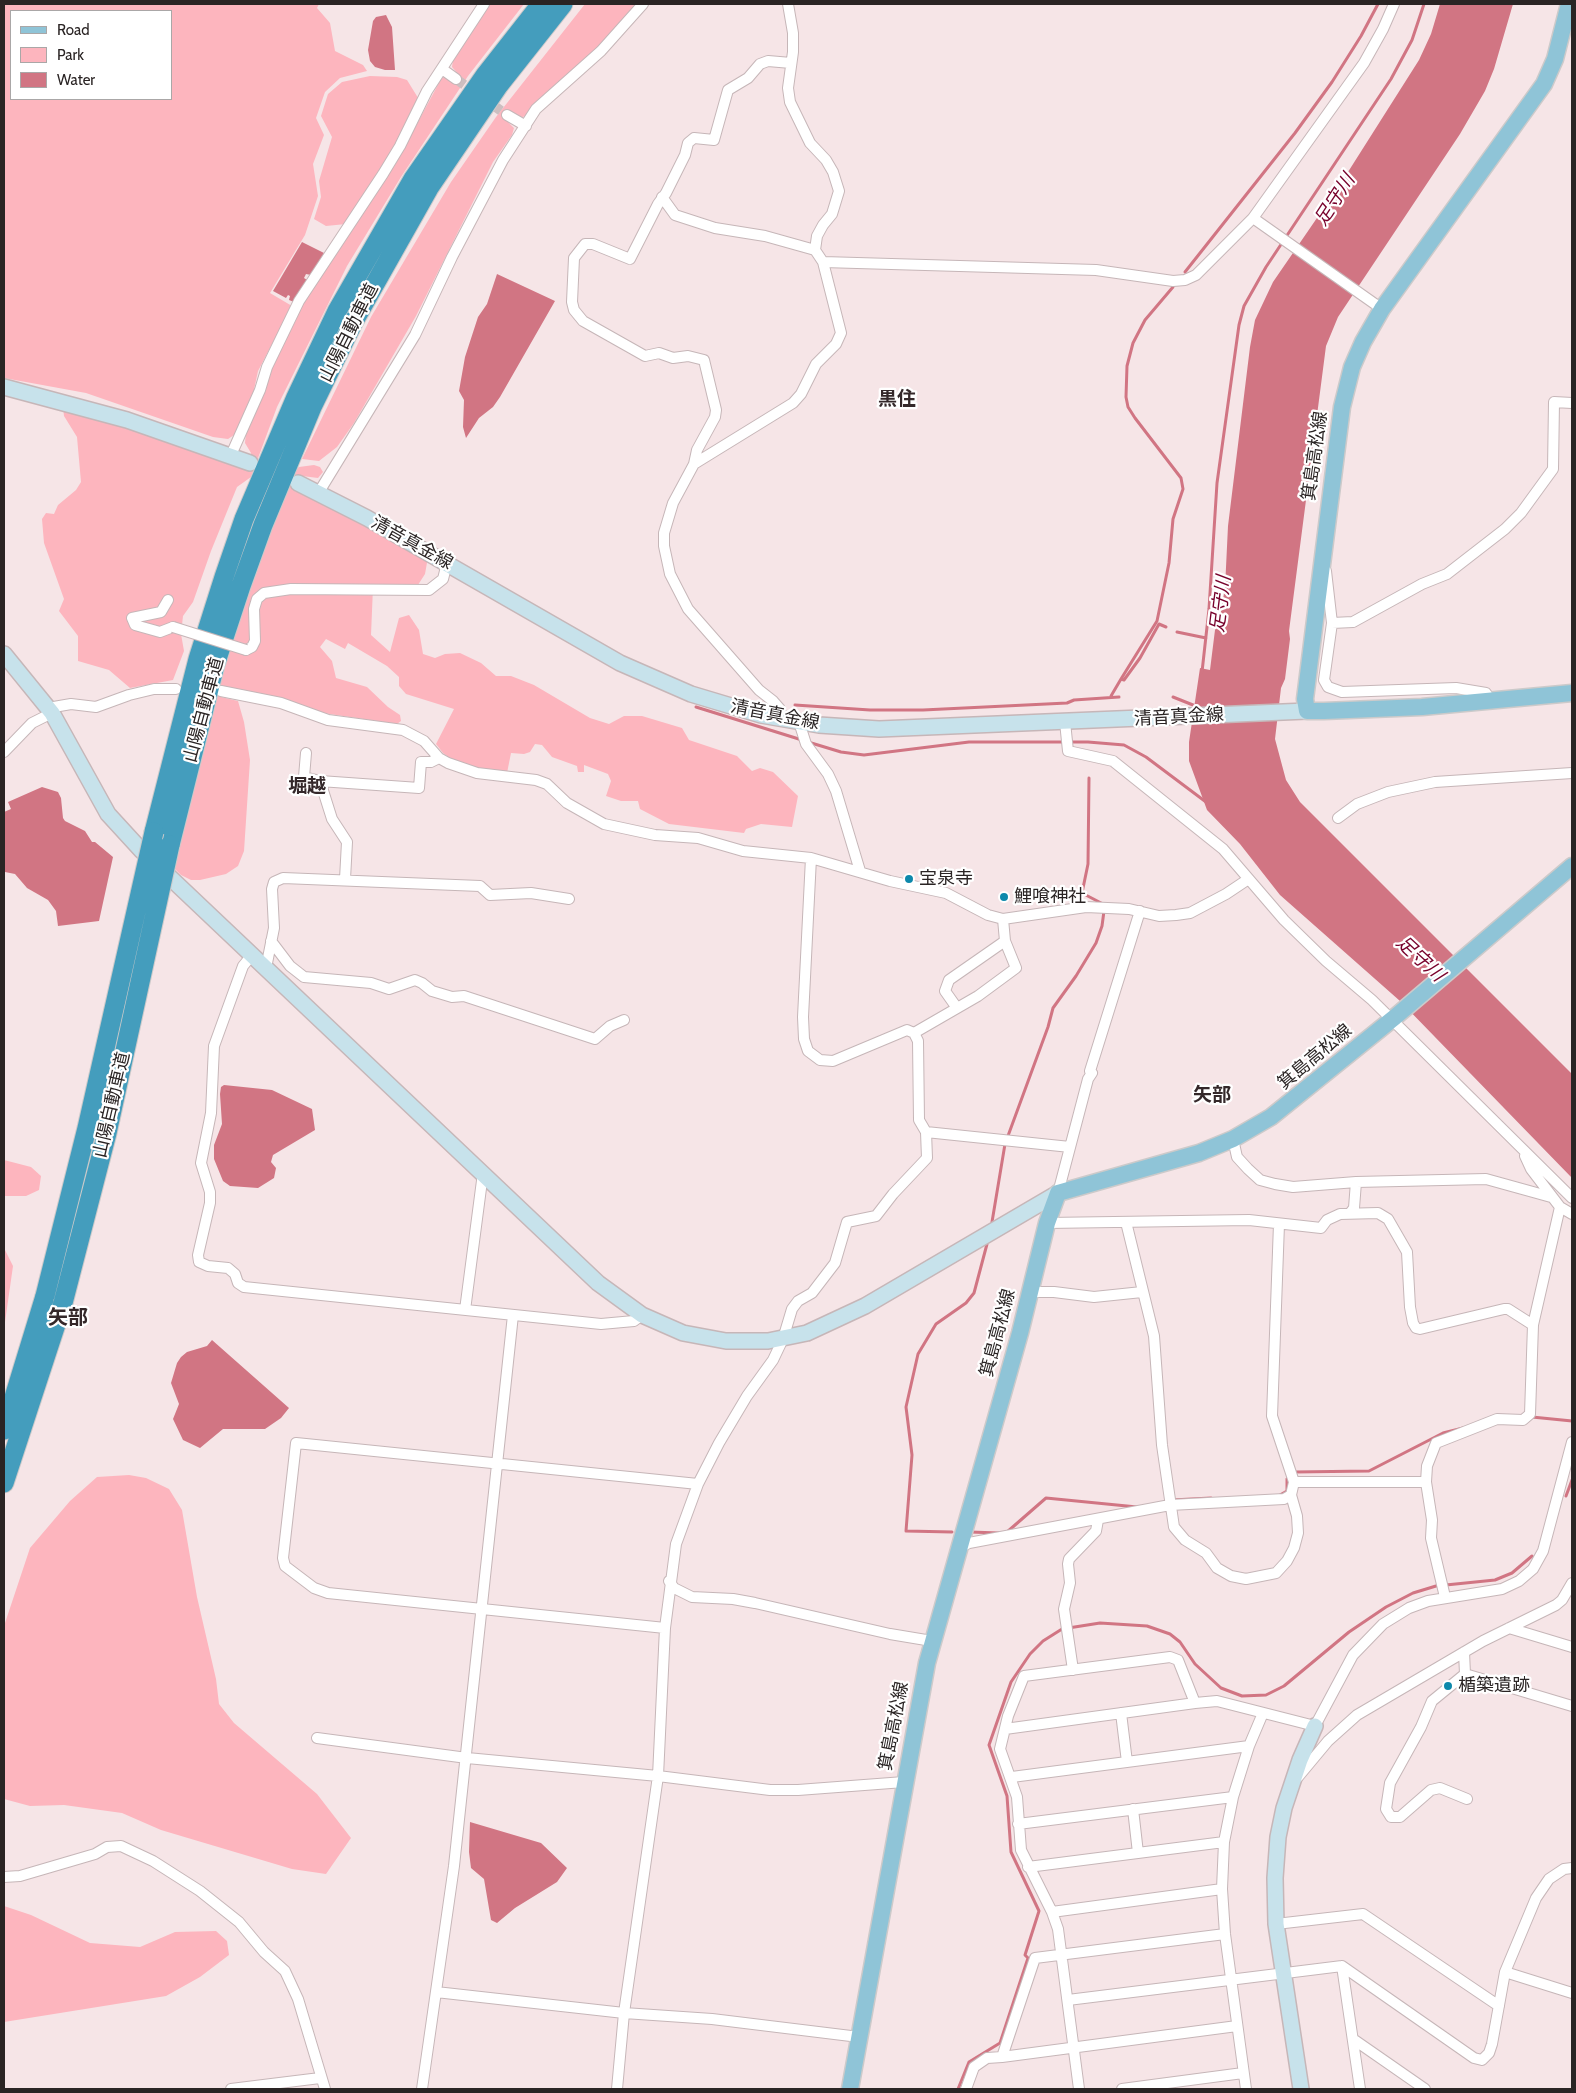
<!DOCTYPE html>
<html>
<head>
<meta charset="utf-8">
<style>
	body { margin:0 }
	#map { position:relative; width:1576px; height:2093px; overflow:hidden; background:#f6e5e7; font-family:Cabin,sans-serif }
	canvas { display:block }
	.frame { position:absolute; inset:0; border:5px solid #2a2424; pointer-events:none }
	.legend { position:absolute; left:10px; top:10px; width:162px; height:90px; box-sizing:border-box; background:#fff; border:1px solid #aaa7a7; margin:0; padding:6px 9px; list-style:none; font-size:15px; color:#2a2424 }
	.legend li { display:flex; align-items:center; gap:10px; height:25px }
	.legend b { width:25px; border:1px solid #aaa7a7 }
</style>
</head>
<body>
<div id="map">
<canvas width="1576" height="2093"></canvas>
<div class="frame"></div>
<ul class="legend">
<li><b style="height:6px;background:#8fc4d7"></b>Road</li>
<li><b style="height:14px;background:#fdb5be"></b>Park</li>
<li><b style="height:14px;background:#d17583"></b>Water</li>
</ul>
</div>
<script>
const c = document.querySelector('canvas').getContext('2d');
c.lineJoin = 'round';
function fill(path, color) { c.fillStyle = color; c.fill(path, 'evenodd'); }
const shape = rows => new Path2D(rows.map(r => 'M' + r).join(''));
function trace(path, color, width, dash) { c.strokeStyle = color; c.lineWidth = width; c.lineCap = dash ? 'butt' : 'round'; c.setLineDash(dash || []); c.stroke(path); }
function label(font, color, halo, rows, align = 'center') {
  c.font = font + ' Cabin,"Noto Sans JP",sans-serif'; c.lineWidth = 4.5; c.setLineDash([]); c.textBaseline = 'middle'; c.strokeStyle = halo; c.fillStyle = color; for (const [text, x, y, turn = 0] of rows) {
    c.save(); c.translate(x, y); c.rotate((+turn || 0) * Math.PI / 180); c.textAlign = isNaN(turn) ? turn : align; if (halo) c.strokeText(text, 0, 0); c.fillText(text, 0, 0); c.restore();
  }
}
const green = shape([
	[4,4,319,4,317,8,330,23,335,51,363,65,367,71,340,78,325,92,316,118,324,135,313,164,318,196,305,235,270,293,292,306,258,371,252,399,237,433,228,439,213,437,86,393,4,378],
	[11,11,171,11,171,99,11,99],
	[490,4,524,4,468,76,401,177,347,266,277,407,251,477,237,487,211,551,193,602,183,616,181,634,184,651,173,680,130,688,109,670,78,661,78,636,59,611,64,599,44,543,42,519,46,513,54,514,58,505,76,490,81,482,77,437,64,416,63,407,196,448,247,467,251,453,245,443,246,432,272,364,302,306,342,242,395,165,441,79,444,77,454,83,460,76,452,67,453,60],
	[585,4,638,4,601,45,540,100,529,114,523,117,504,118,514,128,512,135,493,162,416,316,354,423,337,447,319,461,302,459,371,317,451,182,496,117],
	[370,76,397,77,407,80,420,101,393,154,346,224,326,226,314,219,321,197,319,181,332,137,321,116,328,94,342,82],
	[314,465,320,467,323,472,318,478,302,476,295,491,428,557,425,574,416,588,373,587,371,635,390,652,399,618,409,615,419,630,423,654,435,658,445,654,460,653,481,663,496,676,511,676,534,685,590,718,609,724,624,716,642,716,682,728,689,740,737,756,752,771,760,768,773,772,798,796,792,827,761,824,746,829,744,833,669,824,640,809,638,801,621,801,606,796,611,781,608,774,584,765,584,772,578,772,577,766,552,757,542,745,535,744,530,752,524,754,511,753,507,773,471,767,454,761,443,753,436,744,454,709,406,694,399,686,399,677,387,666,348,643,345,649,326,639,320,647,332,661,336,678,367,687,388,707,400,715,401,721,397,724,323,713,279,698,223,686,221,697,238,701,244,722,250,760,244,851,238,866,226,874,200,880,191,880,181,875,172,866,226,659,244,600,253,582,257,566,291,473,299,467],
	[4,1160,31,1167,41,1176,39,1190,26,1196,4,1196],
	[4,1248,13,1266,4,1329],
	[129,1475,146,1478,169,1489,182,1510,197,1597,216,1679,219,1704,234,1723,317,1794,351,1838,326,1874,292,1869,161,1830,122,1813,64,1805,30,1806,4,1799,4,1626,30,1548,70,1501,97,1477],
	[4,1906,31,1915,90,1943,140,1947,175,1932,216,1931,227,1941,229,1955,200,1977,166,1996,4,2022]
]);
const water = shape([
	[1440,4,1513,4,1494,69,1485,91,1460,134,1338,317,1326,346,1289,631,1290,639,1285,679,1281,688,1275,739,1286,780,1300,802,1572,1074,1572,1178,1400,1001,1280,895,1240,844,1207,810,1189,761,1189,742,1200,668,1210,670,1215,630,1219,623,1225,588,1228,526,1250,347,1255,320,1273,282,1341,183,1419,60,1431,34],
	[386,15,392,27,395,70,385,70,375,67,370,61,368,50,373,21,376,17],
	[302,242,324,253,311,275,306,274,304,278,307,280,294,302,289,300,290,296,288,295,286,298,273,291],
	[497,274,555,301,500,397,493,407,479,418,466,438,463,427,464,400,459,391,465,357,478,317,487,304],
	[42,787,58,792,61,798,63,818,65,821,85,831,92,842,95,842,113,857,99,921,58,926,56,911,48,900,27,888,15,874,5,872,4,812,11,809,8,802],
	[224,1085,272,1090,312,1109,315,1130,273,1155,271,1162,276,1168,274,1178,258,1188,230,1186,223,1181,214,1159,214,1145,222,1124,220,1094,221,1087],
	[212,1340,289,1408,281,1418,265,1429,223,1429,200,1448,183,1440,173,1419,179,1404,171,1383,177,1363,181,1357,187,1352,207,1346],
	[470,1822,541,1843,567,1868,557,1882,515,1908,497,1923,491,1920,484,1879,471,1868,469,1852]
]);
const stream = shape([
	[1185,272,1295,133,1332,82,1361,36,1378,4],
	[1177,632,1206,638],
	[1202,672,1209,609,1217,483,1239,325,1244,306,1266,267,1391,79,1412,40,1424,4],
	[1121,679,1157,621,1169,563,1173,519,1183,489,1181,478,1135,418,1128,407,1126,397,1127,366,1133,343,1145,320,1173,287],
	[1111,696,1121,679,1124,680,1140,658,1159,624,1166,627],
	[1173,697,1198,707],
	[795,705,870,710,923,710,1067,703,1074,700,1119,697],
	[696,707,802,740],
	[808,742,841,752,864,755,969,742,1088,742,1124,745,1146,757,1206,802],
	[1089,778,1088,864,1082,893,1103,904],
	[992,1222,1005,1144,1048,1027,1053,1008,1076,976,1096,943,1102,926,1104,911],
	[1532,1417,1572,1421],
	[1280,1495,1287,1491,1287,1479,1295,1472,1369,1471,1443,1433,1463,1428],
	[1566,1496,1572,1480],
	[1172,1500,1211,1498],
	[952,1532,906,1531,912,1455,906,1407,918,1354,936,1324,966,1303,974,1293,987,1244],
	[970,1532,999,1533],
	[1007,1532,1046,1498,1137,1507],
	[958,2089,969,2062,1000,2043,1028,1958,1025,1955,1039,1911,1011,1852,1007,1796,989,1745,1011,1682,1030,1654,1043,1641,1062,1629,1100,1623,1147,1626,1170,1634,1180,1642,1195,1664,1221,1688,1242,1696,1266,1695,1284,1686,1349,1632,1386,1607,1413,1593,1436,1586,1495,1580,1512,1573,1532,1556]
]);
const streetTunnel = shape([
	[456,79,507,115]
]);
const street = shape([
	[442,69,456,79],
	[507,115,526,126],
	[662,197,675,215,715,228,765,236,815,250],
	[1253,218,1364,63,1383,29,1394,4],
	[823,262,1096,270,1173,281,1185,280,1196,275,1253,218,1382,309],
	[231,455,260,390,267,367,299,301,383,174,400,146,427,91,484,4],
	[694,464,697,450,715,417,716,410,704,360,688,356,673,358,659,353,645,356,583,321,574,310,572,302,574,258,585,244,593,244,630,259,658,204,666,193,685,155,688,143,694,138,714,140,728,90,748,78,760,64,768,61,791,63],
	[319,492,415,335,452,257,503,160,536,109,601,51,643,4],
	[1326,571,1332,623,1324,680,1328,687,1342,692,1456,688,1486,693,1490,700],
	[168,600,161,612,132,618,135,625,160,632,173,627],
	[1332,623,1353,622,1422,584,1447,574,1505,529,1521,513,1553,469,1554,402,1572,403],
	[246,650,252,647,255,641,254,609,257,599,264,593,291,589,429,590,443,579,447,563],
	[221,691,281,703,328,720,403,730,424,741,439,758,448,763,477,773,536,780,547,784,567,803,604,824,655,835,698,838,743,851,811,858,890,881,946,893,988,915,1003,919,1086,907,1129,909,1159,916,1176,915,1190,913,1226,894,1247,880],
	[48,708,71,704,96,707,129,695,154,689,176,689],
	[779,718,780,709,773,701,759,690,688,609,670,574,664,546,664,533,673,503,694,464,793,403,801,394,816,364,836,344,841,333,823,262,815,250,817,236,823,225,832,214,839,191,833,172,826,160,810,143,790,102,788,88,793,52,793,33,788,4],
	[799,722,806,744,828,774,836,791,860,871],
	[1065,722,1068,751,1113,761,1223,849,1284,920,1326,961,1372,1000,1572,1198],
	[4,752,32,723,52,713],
	[306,753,304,777,320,781,419,788,421,762,431,762,439,758],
	[320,781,332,819,347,842,345,879],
	[1338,818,1357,804,1388,792,1435,782,1572,773],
	[271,941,290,966,304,977,371,983,389,989,415,980,422,983,432,991,452,997,464,996,595,1039,610,1026,624,1020],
	[252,955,243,966,214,1046,211,1113,201,1163,210,1192,210,1203,198,1255,199,1262,208,1266,228,1268,235,1274,238,1283,244,1287,601,1324,634,1321,642,1315],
	[266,968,274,928,272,889,274,882,283,878,480,886,490,895,531,893,569,899],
	[957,1008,945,991,949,980,1005,941],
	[914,1033,978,996,1016,968,1005,941,1003,919],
	[926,1132,1070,1147],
	[1233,1139,1237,1157,1248,1169,1260,1180,1275,1184,1293,1187,1356,1182,1486,1179,1551,1197],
	[1058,1193,1088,1079,1092,1073,1090,1071,1140,911],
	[1560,1207,1572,1214],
	[1350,1213,1354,1208,1356,1182],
	[1126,1222,1154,1336,1162,1445,1174,1527,1185,1540,1206,1553,1217,1568,1231,1576,1246,1579,1276,1573,1287,1561,1294,1548,1298,1533,1297,1516,1291,1495,1294,1482,1272,1416,1279,1224],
	[1047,1223,1249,1220,1321,1228,1327,1220,1340,1214,1378,1213,1388,1219,1407,1252,1410,1307,1413,1323,1416,1328,1420,1329,1504,1309,1508,1309,1533,1325],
	[1030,1292,1054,1292,1094,1297,1142,1292],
	[465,1310,483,1173],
	[1294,1482,1426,1482,1427,1466,1436,1443,1497,1419,1523,1420,1530,1414,1533,1325,1560,1207,1531,1169,1525,1156],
	[1426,1482,1432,1520,1431,1538,1445,1597],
	[959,1548,969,1543,1170,1505,1284,1499,1291,1495],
	[669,1581,674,1588,692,1597,733,1599,755,1603,890,1634,932,1641],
	[665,1628,328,1593,314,1588,285,1566,283,1558,296,1443,698,1484],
	[1509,1628,1572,1647],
	[1464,1652,1465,1674,1572,1706],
	[1073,1670,1064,1609,1070,1583,1068,1564,1069,1559,1096,1531,1098,1520],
	[1465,1674,1432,1701,1421,1727,1390,1783,1386,1809,1391,1817,1400,1817,1431,1790,1440,1788,1467,1799],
	[1121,1713,1127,1762],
	[1005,1729,1195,1703],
	[317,1738,467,1758,658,1776,770,1790,798,1790,904,1782],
	[1012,1777,1249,1746],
	[1298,1777,1328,1741,1357,1715,1483,1641,1556,1605,1562,1600,1572,1583],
	[1133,1809,1138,1853],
	[1018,1824,1233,1797],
	[1028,1867,1224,1842],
	[4,1877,20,1876,95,1854,107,1847,121,1846,153,1861,200,1891,239,1922,264,1952,285,1971,298,1999,325,2089],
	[1052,1912,1222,1889],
	[1276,1924,1363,1914,1499,2006],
	[1342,1966,1360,2089],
	[1505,1972,1572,1993],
	[436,1992,624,2013,712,2019,859,2037],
	[1068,2000,1342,1966,1474,2058,1482,2060,1489,2053,1492,2044,1505,1972,1536,1898,1549,1879,1564,1869,1572,1868],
	[1353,2039,1425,2089],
	[1002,2057,1237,2026],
	[231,2089,320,2078],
	[422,2089,454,1866,513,1315],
	[617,2089,624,2013,658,1776,665,1628,676,1544,698,1484,719,1443,747,1396,773,1360,783,1339,792,1309,798,1301,812,1293,835,1263,847,1222,876,1216,893,1194,927,1158,926,1132,919,1120,918,1041,914,1033,907,1030,833,1061,820,1060,808,1051,804,1039,803,1017,811,858],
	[966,2089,974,2067,987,2058,1002,2057,1035,1958,1225,1934],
	[1079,2089,1058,1929,1052,1912,1021,1850,1017,1797,1000,1749,1008,1716,1024,1676,1170,1657,1178,1660,1195,1703,1217,1701,1315,1726,1353,1655,1383,1624,1409,1608,1428,1601,1502,1589,1519,1581,1533,1569,1543,1551,1572,1442],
	[1122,2089,1243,2073],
	[1246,2089,1225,1934,1222,1889,1224,1842,1233,1797,1249,1746,1263,1713]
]);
const secondary = shape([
	[4,387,127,420,250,463],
	[298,483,367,518,620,663,691,694,761,715,819,725,879,729,1307,711],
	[4,654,52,713,108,814,141,850,598,1283,642,1315,683,1333,726,1341,768,1341,807,1333,865,1306,1058,1193],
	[1301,2089,1276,1924,1275,1878,1278,1837,1284,1808,1300,1760,1315,1726]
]);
const primary = shape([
	[1569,4,1555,59,1544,84,1382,309,1363,342,1352,367,1342,407,1305,699,1307,711,1324,711,1422,707,1572,693],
	[850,2089,927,1663,1020,1333,1047,1223,1058,1193,1199,1153,1233,1139,1271,1117,1395,1017,1572,866]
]);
const highway = shape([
	[154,832,198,659,224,577,244,519,296,397,337,311,413,179,486,74,541,4],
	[170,845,215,665,241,586,263,525,312,407,354,321,429,188,499,85,563,4],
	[4,1430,45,1296],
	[4,1483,63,1303]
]);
const streetBridge = shape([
	[173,627,246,650]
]);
const highwayBridge = shape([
	[45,1296,87,1128,154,832],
	[63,1303,107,1133,170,845]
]);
const markers = [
	[909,879,5,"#0d88ab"],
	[1004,897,5,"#0d88ab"],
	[1448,1686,5,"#0d88ab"]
];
const streetNames = [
	["山陽自動車道",349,333,-63],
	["箕島高松線",1315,456,-82],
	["清音真金線",412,543,29],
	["山陽自動車道",204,710,-75],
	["清音真金線",775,715,11],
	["清音真金線",1179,717,-3],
	["箕島高松線",1315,1057,-40],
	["山陽自動車道",112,1105,-77],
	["箕島高松線",998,1333,-75],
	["箕島高松線",894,1726,-79]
];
const poiNames = [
	["宝泉寺",919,879],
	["鯉喰神社",1014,897],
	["楯築遺跡",1458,1686]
];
const waterNames = [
	["足守川",1335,200,-57],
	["足守川",1221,604,-83],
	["足守川",1420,959,43]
];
const neighbourhoodNames = [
	["黒住",897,399],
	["堀越",307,786],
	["矢部",1212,1095]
];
const quarterNames = [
	["矢部",68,1318]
];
fill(green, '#fdb5be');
fill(water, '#d17583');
trace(stream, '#d17583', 3);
trace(streetTunnel, '#cdbec0', 10, [10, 5]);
trace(street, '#c6b6b8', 12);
trace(secondary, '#c6b6b8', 18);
trace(primary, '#cccaca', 19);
trace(highway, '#cccaca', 21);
trace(street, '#fff', 10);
trace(secondary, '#c7e2eb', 15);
trace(primary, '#8fc4d7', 16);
trace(highway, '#449dbd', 19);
trace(streetBridge, '#c6b6b8', 12, []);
trace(highwayBridge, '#cccaca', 21, []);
trace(streetBridge, '#fff', 10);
trace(highwayBridge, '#449dbd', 19);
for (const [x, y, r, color] of markers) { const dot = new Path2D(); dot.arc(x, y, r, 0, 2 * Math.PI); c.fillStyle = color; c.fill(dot); trace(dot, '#fff', 2); }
label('18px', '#2a2424', '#fff', streetNames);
label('18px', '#2a2424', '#fff', poiNames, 'left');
label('italic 19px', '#77002b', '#fff', waterNames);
label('bold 19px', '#34282a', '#fff', neighbourhoodNames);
label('bold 20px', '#34282a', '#fff', quarterNames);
</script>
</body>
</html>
